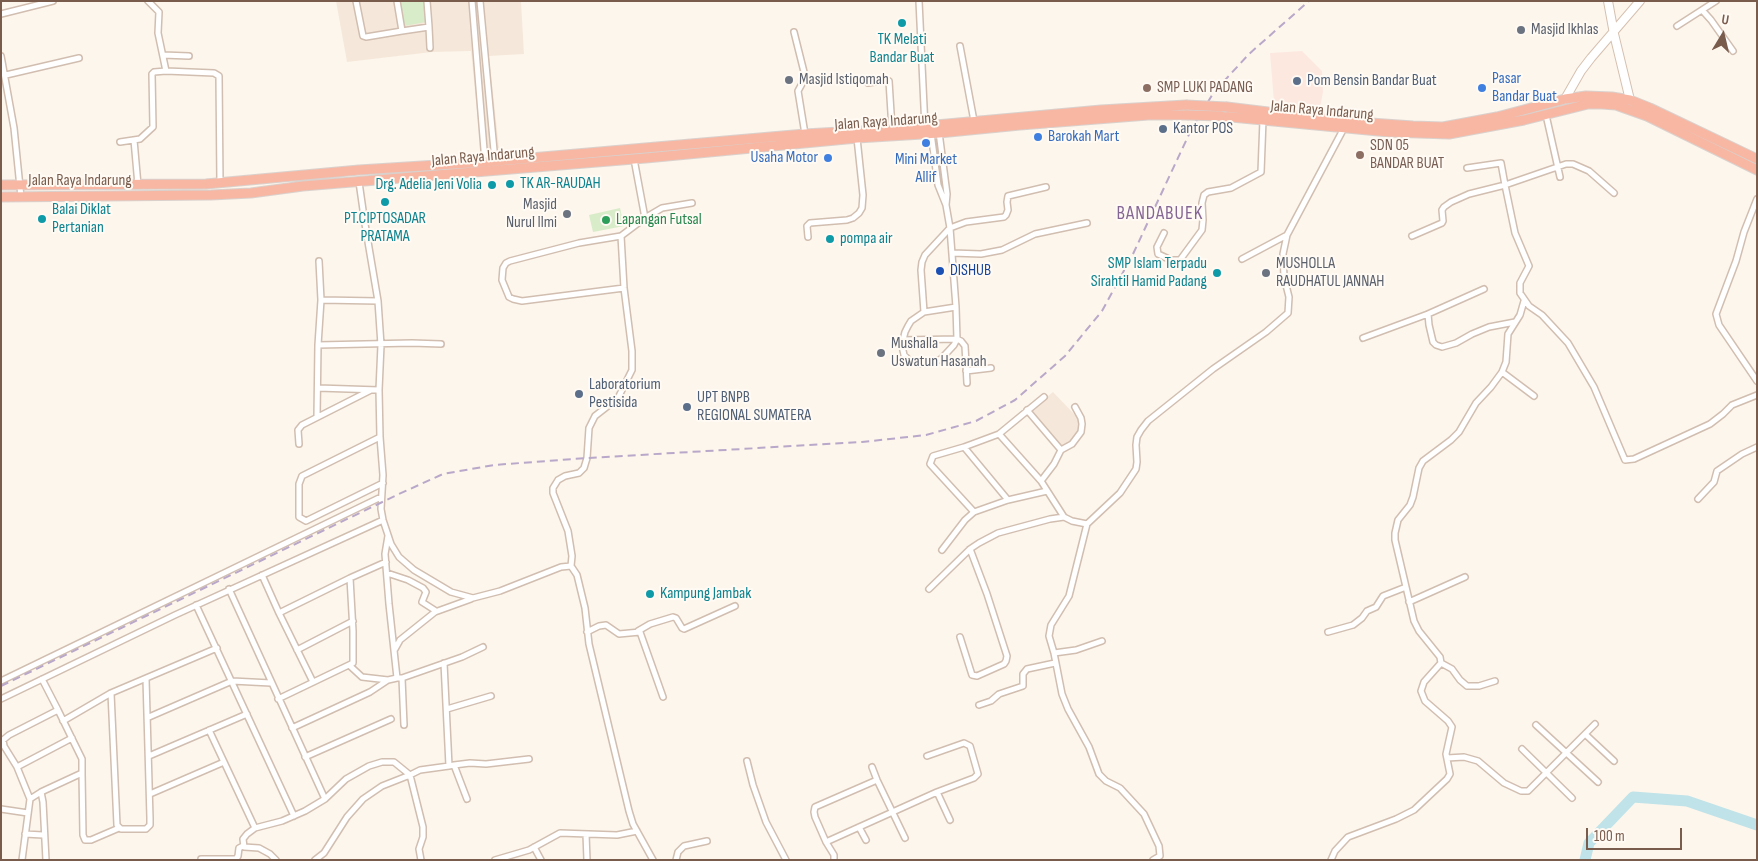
<!DOCTYPE html>
<html>
<head>
<meta charset="utf-8">
<style>
	body { margin:0 }
	#map { position:relative; width:1758px; height:861px; overflow:hidden; background:#fdf6ec; font-family:"Sofia Sans Condensed",sans-serif }
	canvas { display:block }
	.frame { position:absolute; inset:0; border:2px solid #7a5c4d; pointer-events:none }
	.north { position:absolute; left:1698px; top:10px; width:50px; height:50px; -webkit-text-stroke:4px #fffaf3; paint-order:stroke; rotate:9deg; font-size:14px; font-weight:700; line-height:20px; text-align:center; color:#7a5c4d }
	.north::after { content:''; display:block; margin:auto; width:18px; height:22px; background:#7a5c4d; clip-path:polygon(50% 0,100% 100%,50% 72%,0 100%) }
	.scale { position:absolute; left:1586px; top:828px; width:96px; height:22px; box-sizing:border-box; border:2px solid #7a5c4d; border-top:0; padding-left:6px; font-size:15px; line-height:18px; white-space:nowrap; color:#7a5c4d; -webkit-text-stroke:4px #fffaf3; paint-order:stroke }
</style>
</head>
<body>
<div id="map">
<canvas width="1758" height="861"></canvas>
<div class="frame"></div>
<div class="north">U</div>
<div class="scale">100 m</div>
</div>
<script>
const c = document.querySelector('canvas').getContext('2d');
c.lineJoin = 'round';
function fill(path, color) { c.fillStyle = color; c.fill(path, 'evenodd'); }
const shape = rows => new Path2D(rows.map(r => 'M' + r).join(''));
function trace(path, color, width, dash) { c.strokeStyle = color; c.lineWidth = width; c.lineCap = dash ? 'butt' : 'round'; c.setLineDash(dash || []); c.stroke(path); }
function label(font, color, halo, rows, align = 'center') {
  c.font = font + ' "Sofia Sans Condensed",sans-serif'; c.lineWidth = 4; c.setLineDash([]); c.textBaseline = 'middle'; c.strokeStyle = halo; c.fillStyle = color; for (const [text, x, y, turn = 0] of rows) {
    c.save(); c.translate(x, y); c.rotate((+turn || 0) * Math.PI / 180); c.textAlign = isNaN(turn) ? turn : align; if (halo) c.strokeText(text, 0, 0); c.fillText(text, 0, 0); c.restore();
  }
}
const residential = shape([
	[336,1,521,1,524,54,489,56,499,148,481,151,471,51,432,52,347,62],
	[1053,392,1077,417,1079,424,1078,433,1072,442,1062,447,1030,411]
]);
const commercial = shape([
	[1302,51,1322,71,1323,92,1319,113,1270,107,1274,102,1270,53]
]);
const green = shape([
	[400,1,423,1,426,22,404,26],
	[620,208,624,226,593,232,589,215]
]);
const river = shape([
	[1585,860,1589,843,1633,797,1687,801,1757,825]
]);
const street = shape([
	[148,1,159,12,158,33,166,71,214,73,219,76,220,183],
	[356,1,363,36,366,37,402,31],
	[397,1,402,31,429,27,427,1],
	[472,1,485,162],
	[480,1,495,161],
	[919,1,925,128],
	[1702,10,1711,20,1733,51],
	[1,14,53,1],
	[1677,26,1716,1],
	[429,27,430,48],
	[794,32,804,72,804,80,798,91,805,134],
	[960,46,974,121],
	[163,55,189,56],
	[1,56,14,128,21,197],
	[6,75,79,58],
	[868,83,887,80,889,81,892,129],
	[1546,115,1560,177],
	[939,132,947,194,946,205,950,228,956,307,957,339,961,341,965,346,967,383],
	[931,133,938,185,946,205],
	[134,140,138,185],
	[120,142,140,139,153,127,152,74,154,72,166,71],
	[359,182,365,224,378,301,381,345,379,390,380,437,383,475,381,509,383,520,391,544,399,557,414,570,451,592,473,598,500,591,561,567,571,566,577,575,585,608,589,644,629,811,633,824,653,860],
	[1614,193,1589,171,1573,164,1566,164,1505,185,1515,233,1529,266,1520,283,1520,293,1529,306,1542,315,1568,343,1594,387,1625,460,1634,459,1710,424,1723,414,1732,405,1757,395],
	[1757,199,1744,232,1736,261,1716,314,1719,325,1757,381],
	[645,218,662,208,692,203],
	[1164,233,1157,247,1158,254,1171,260,1180,260,1202,230,1203,220,1202,203,1204,195,1208,192,1231,188,1261,172,1263,120],
	[621,236,579,243,510,261,506,263,503,268,502,280,509,297,513,299,522,301,624,288],
	[1412,236,1442,223,1443,221,1442,210,1444,207,1451,202,1469,194,1505,185,1501,163,1467,168],
	[808,237,807,226,810,223,847,220,853,218,859,213,862,208,863,195,857,138],
	[952,253,981,254,1002,250,1035,234,1087,223],
	[1242,259,1287,235],
	[321,300,378,301],
	[956,307,924,312,921,270,922,262,925,255,950,228,966,222,1004,217,1006,215,1008,210,1007,202,1008,196,1046,187],
	[1428,314,1429,325,1433,342,1436,345,1442,347,1456,343,1472,334,1489,327,1515,322],
	[1363,338,1428,314,1484,289],
	[903,340,957,339,954,345,941,359,932,363,917,364,909,360,904,355,902,346,903,340,905,332,908,326,911,321,924,312],
	[318,345,412,343,441,344],
	[966,371,991,368],
	[1502,372,1534,396],
	[318,388,379,390],
	[1027,410,1061,450,1072,444,1081,432,1082,424,1081,418,1075,407],
	[317,417,318,345,321,300,319,261],
	[999,434,1044,397],
	[380,437,302,476,299,484,299,517,306,521,383,483],
	[299,444,298,430,302,425,371,390],
	[964,447,933,456,930,464,974,512],
	[1041,481,1054,464,1061,450],
	[1698,499,1714,482,1717,471,1742,454,1757,447],
	[1008,500,964,447,999,434,1041,481,1064,517,1072,521,1087,524],
	[388,536,385,554,389,604,397,678,402,678,404,725],
	[942,550,965,520,974,512,1008,500,1047,491],
	[571,566,572,556,568,531,553,493,553,488,558,480,565,476,579,473,584,468,587,458,589,428,595,416,618,398,632,370,632,351,624,288,621,236,645,218,634,159],
	[387,573,408,580,423,588,426,592,422,602,436,611],
	[262,575,279,613],
	[229,589,325,799],
	[929,589,970,549,979,543,998,533,1050,519,1064,517],
	[1409,602,1465,577],
	[196,605,294,816],
	[638,631,650,624,673,617,676,618,682,628,684,629,735,606],
	[587,632,599,626,606,625,619,634,640,632,663,697],
	[1328,632,1353,625,1362,618,1367,611,1376,607,1383,596,1406,587],
	[960,637,972,675,977,676,1004,664,1006,661,1007,656,987,594,970,549],
	[395,649,400,640,435,612,471,599],
	[297,650,353,621],
	[1054,653,1076,650,1102,641],
	[444,663,449,766,454,765,467,799],
	[1441,663,1452,669,1460,680,1467,686,1479,686,1495,681],
	[349,665,362,677,388,680],
	[402,678,462,657,483,647],
	[1,681,381,497],
	[313,682,279,613,350,578],
	[111,693,117,825,121,829,146,829,150,825,150,818,146,679],
	[1,699,175,615,383,520],
	[278,699,353,663,353,631,350,578,386,562],
	[979,705,991,701,999,694,1023,686,1023,674,1027,669,1055,663],
	[447,709,491,696],
	[149,717,232,681,271,683],
	[63,721,111,693,217,648],
	[1536,725,1598,782],
	[292,728,370,692,388,680,397,678],
	[209,730,255,828,282,821,305,811,325,799,346,779,369,766,382,762,394,762,410,775,420,770,449,766],
	[1585,734,1614,761],
	[1522,749,1572,798],
	[149,756,247,714],
	[305,757,391,719],
	[1447,758,1464,757,1478,761,1504,783,1521,791,1528,791,1595,724],
	[747,761,753,785,766,822,786,860],
	[454,765,470,763,486,764,529,759],
	[17,767,72,738],
	[872,767,877,780,905,838],
	[82,773,83,835,85,840,91,840,119,828],
	[41,792,82,773,82,759,58,710],
	[937,792,950,820],
	[150,794,224,762],
	[30,799,41,792,43,802,46,860],
	[1,809,28,813],
	[859,827,866,840],
	[255,828,247,834,243,839,244,847,259,848,270,854,276,860],
	[25,834,43,835],
	[586,834,587,860],
	[826,842,815,817,814,812,815,807,877,780],
	[534,847,541,860],
	[201,859,236,859,238,856,239,848,243,846],
	[22,860,30,799,17,767,4,746,3,740,9,735,58,710,42,679],
	[315,860,324,853,347,817,363,799,382,786,410,775,423,827,423,837,419,849,421,860],
	[495,860,529,850,560,833,617,835,637,831],
	[676,860,678,852,684,846,707,841],
	[834,860,834,855,826,842,937,792,974,778,978,774,970,746,964,743,927,756],
	[1153,860,1160,856,1159,846,1144,814,1120,788,1106,781,1099,774,1089,747,1068,709,1062,694,1054,653,1049,636,1051,625,1069,596,1087,524,1120,493,1136,469,1137,462,1136,445,1137,437,1141,430,1148,421,1213,369,1266,332,1288,313,1289,297,1284,277,1283,254,1287,235,1344,128],
	[1331,860,1335,851,1348,837,1396,819,1414,810,1447,779,1450,774,1446,754,1452,727,1448,721,1425,701,1421,691,1424,682,1441,663,1440,657,1419,631,1414,621,1395,540,1395,533,1398,520,1410,505,1413,497,1419,468,1423,461,1451,440,1459,432,1476,403,1491,387,1502,372,1506,362,1508,334,1520,315,1524,301]
]);
const secondary = shape([
	[1608,1,1614,34,1630,100],
	[1565,99,1581,71,1591,58,1640,1]
]);
const highway = shape([
	[1227,107,1342,121,1413,126,1443,127,1497,117,1565,99,1586,96,1612,97,1630,100,1650,108,1757,159],
	[1221,116,1389,132,1449,134,1524,120,1588,104,1602,104,1616,105,1647,116,1757,170],
	[1,185,206,184,359,170,485,162,805,134,892,129,1101,110,1186,105],
	[1,197,211,195,251,193,303,186,646,158,857,138,939,133,1020,125,1148,115,1187,115]
]);
const rail = shape([
	[1,686,399,494,443,474,494,465,587,458,862,442,926,435,976,421,1015,400,1065,356,1102,311,1133,254,1192,128,1214,92,1249,54,1309,1]
]);
const highwayBridge = shape([
	[1186,105,1227,107],
	[1187,115,1221,116]
]);
const markers = [
	[902,23,5,"#0f9aa8"],
	[1521,30,5,"#6b7280"],
	[789,80,5,"#6b7280"],
	[1297,81,5,"#5c6f8a"],
	[1147,88,5,"#8d6e63"],
	[1482,88,5,"#3f7fe0"],
	[1163,129,5,"#5c6f8a"],
	[1038,137,5,"#3f7fe0"],
	[926,143,5,"#3f7fe0"],
	[1360,155,5,"#8d6e63"],
	[828,158,5,"#3f7fe0"],
	[510,184,5,"#0f9aa8"],
	[492,185,5,"#0f9aa8"],
	[385,202,5,"#0f9aa8"],
	[567,214,5,"#6b7280"],
	[42,219,5,"#0f9aa8"],
	[606,220,5,"#2e9e5b"],
	[830,239,5,"#0f9aa8"],
	[940,271,5,"#1a4fb4"],
	[1217,273,5,"#0f9aa8"],
	[1266,273,5,"#6b7280"],
	[881,353,5,"#6b7280"],
	[579,394,5,"#5c6f8a"],
	[687,407,5,"#5c6f8a"],
	[650,594,5,"#0f9aa8"]
];
const worshipNames = [
	["Masjid Ikhlas",1531,30],
	["Masjid Istiqomah",799,80],
	["Masjid",557,205,"right"],
	["Nurul Ilmi",557,223,"right"],
	["MUSHOLLA",1276,264],
	["RAUDHATUL JANNAH",1276,282],
	["Mushalla",891,344],
	["Uswatun Hasanah",891,362]
];
const cultureNames = [
	["TK Melati",902,40,"center"],
	["Bandar Buat",902,58,"center"],
	["TK AR-RAUDAH",520,184],
	["Drg. Adelia Jeni Volia",482,185,"right"],
	["Balai Diklat",52,210],
	["Pertanian",52,228],
	["PT.CIPTOSADAR",385,219,"center"],
	["PRATAMA",385,237,"center"],
	["pompa air",840,239],
	["SMP Islam Terpadu",1207,264,"right"],
	["Sirahtil Hamid Padang",1207,282,"right"],
	["Kampung Jambak",660,594]
];
const shopNames = [
	["Pasar",1492,79],
	["Bandar Buat",1492,97],
	["Barokah Mart",1048,137],
	["Usaha Motor",818,158,"right"],
	["Mini Market",926,160,"center"],
	["Allif",926,178,"center"]
];
const serviceNames = [
	["Pom Bensin Bandar Buat",1307,81],
	["Kantor POS",1173,129],
	["Laboratorium",589,385],
	["Pestisida",589,403],
	["UPT BNPB",697,398],
	["REGIONAL SUMATERA",697,416]
];
const educationNames = [
	["SMP LUKI PADANG",1157,88],
	["SDN 05",1370,146],
	["BANDAR BUAT",1370,164]
];
const streetNames = [
	["Jalan Raya Indarung",1322,111,5],
	["Jalan Raya Indarung",886,122,-4],
	["Jalan Raya Indarung",483,157,-5],
	["Jalan Raya Indarung",80,181]
];
const leisureNames = [
	["Lapangan Futsal",616,220]
];
const transitNames = [
	["DISHUB",950,271]
];
const quarterNames = [
	["BANDABUEK",1160,214]
];
fill(residential, '#f5e8da');
fill(commercial, '#fde8e0');
fill(green, '#d8ecc9');
trace(river, '#bfe3e8', 11);
trace(street, '#d1beb0', 8);
trace(secondary, '#d6c0b0', 10);
trace(highway, '#dad1cd', 11);
trace(street, '#fff', 5);
trace(secondary, '#fff', 8);
trace(highway, '#f7b7a3', 9);
trace(rail, '#b9a8c9', 2, [8, 5]);
trace(highwayBridge, '#dad1cd', 11, []);
trace(highwayBridge, '#f7b7a3', 9);
for (const [x, y, r, color] of markers) { const dot = new Path2D(); dot.arc(x, y, r, 0, 2 * Math.PI); c.fillStyle = color; c.fill(dot); trace(dot, '#fffaf3', 2); }
label('16px', '#5b616d', '#fffaf3', worshipNames, 'left');
label('16px', '#0d838f', '#fffaf3', cultureNames, 'left');
label('16px', '#366cbe', '#fffaf3', shopNames, 'left');
label('16px', '#4e5e75', '#fffaf3', serviceNames, 'left');
label('16px', '#785e54', '#fffaf3', educationNames, 'left');
label('16px', '#7a5c4d', '#fffaf3', streetNames);
label('16px', '#27864d', '#fffaf3', leisureNames, 'left');
label('16px', '#164399', '#fffaf3', transitNames, 'left');
c.letterSpacing = '1px';
label('19px', '#846695', '#fffaf3', quarterNames);
c.letterSpacing = '0px';
</script>
</body>
</html>
